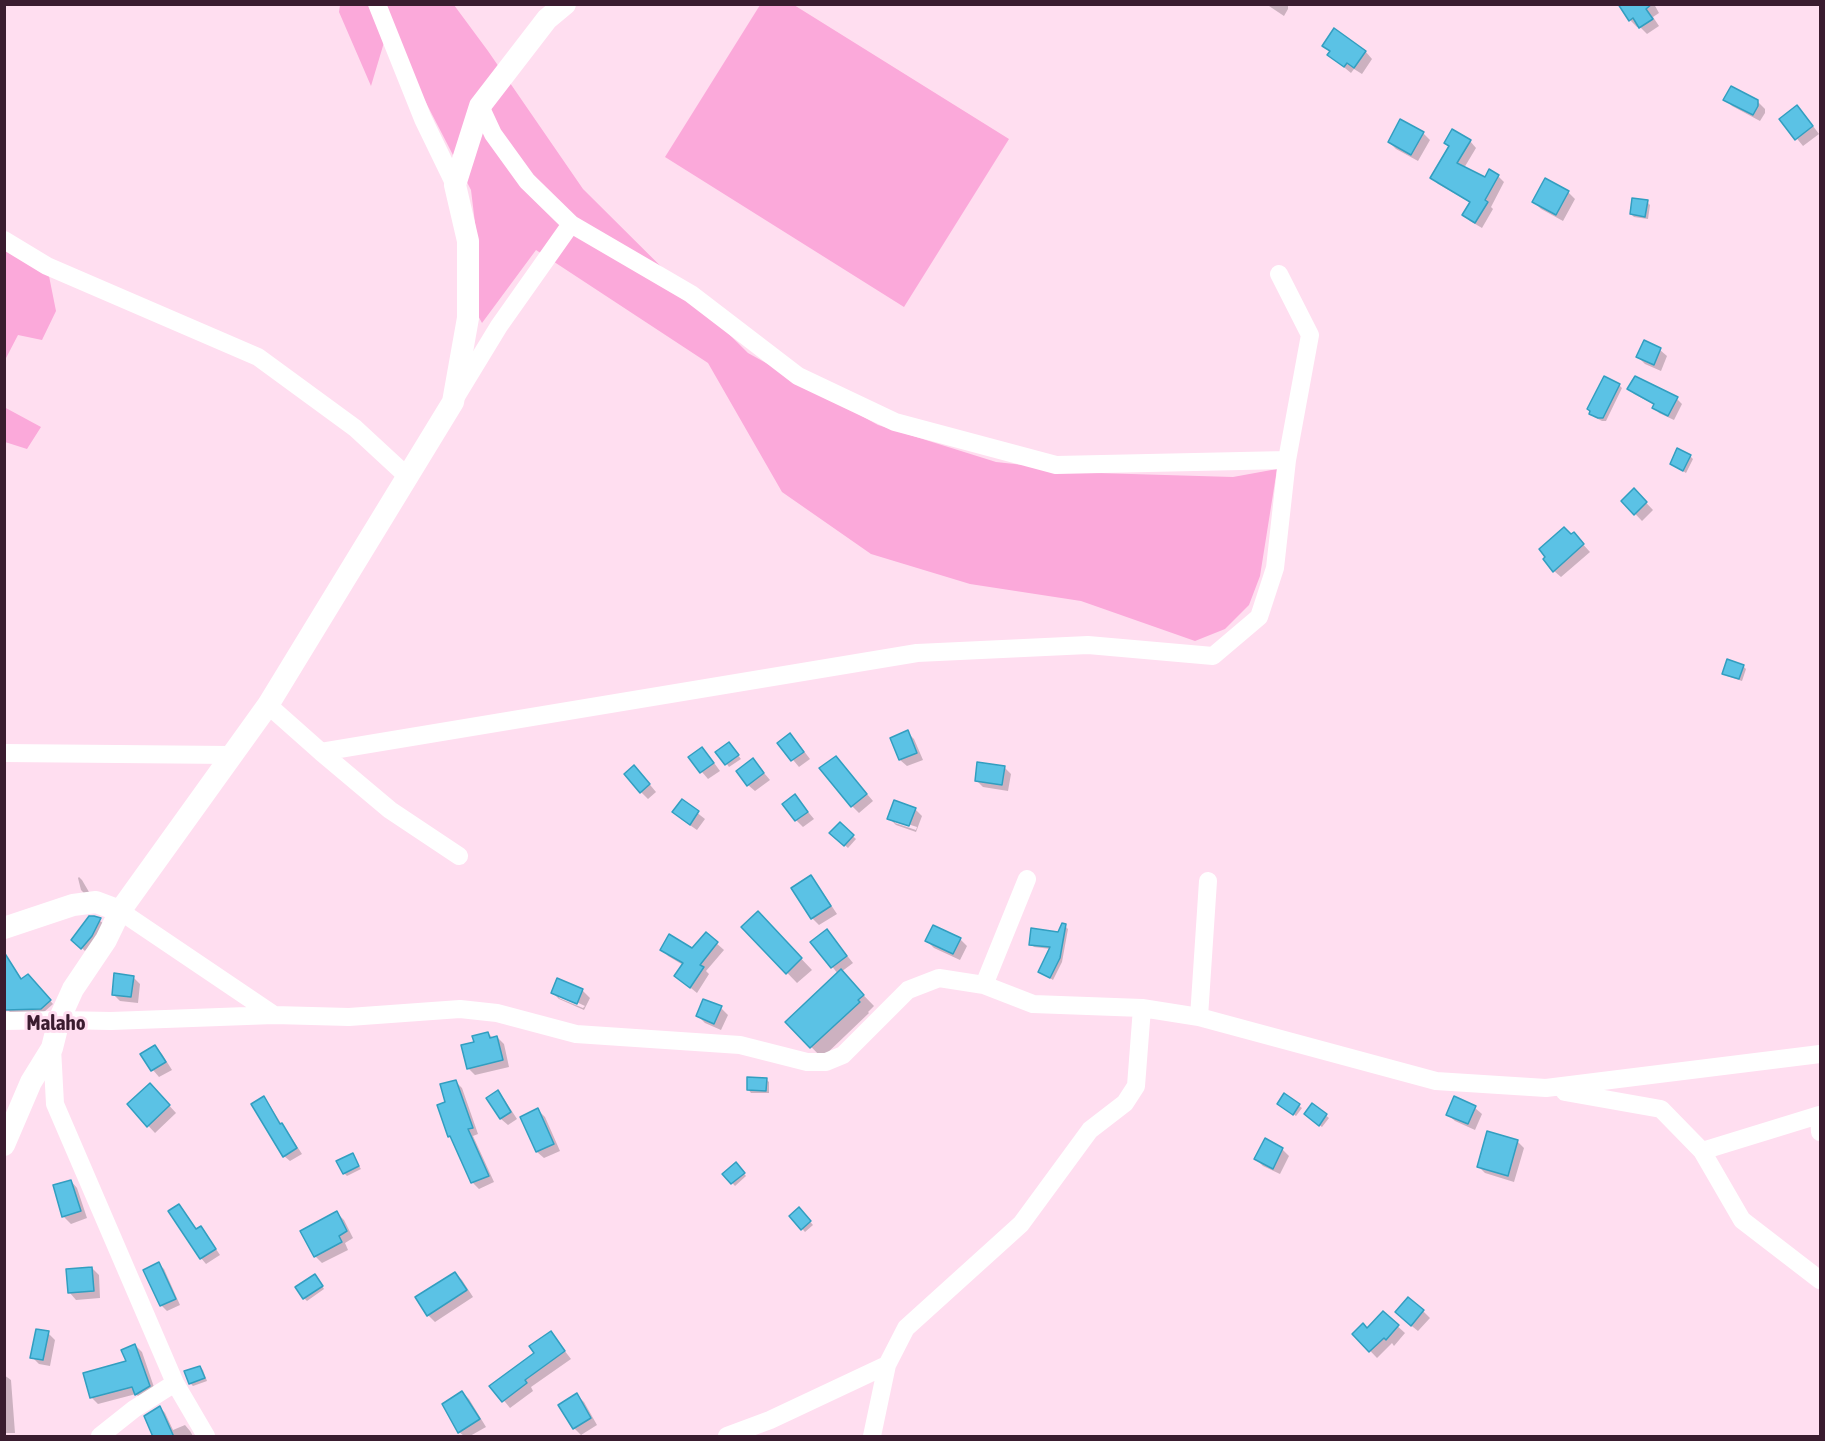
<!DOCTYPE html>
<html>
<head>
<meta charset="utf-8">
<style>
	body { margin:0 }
	#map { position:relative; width:1825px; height:1441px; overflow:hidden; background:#ffdef0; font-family:"Asap Condensed",sans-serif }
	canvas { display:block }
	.frame { position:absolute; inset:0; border:6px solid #3a1c2f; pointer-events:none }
</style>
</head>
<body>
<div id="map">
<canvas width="1825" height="1441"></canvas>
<div class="frame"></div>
</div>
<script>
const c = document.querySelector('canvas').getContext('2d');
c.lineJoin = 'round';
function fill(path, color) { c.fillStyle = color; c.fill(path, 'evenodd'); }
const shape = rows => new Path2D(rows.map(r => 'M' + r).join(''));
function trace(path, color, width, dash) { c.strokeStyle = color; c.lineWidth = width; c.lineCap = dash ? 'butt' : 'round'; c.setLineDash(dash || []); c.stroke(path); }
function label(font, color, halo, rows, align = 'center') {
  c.font = font + ' "Asap Condensed",sans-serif'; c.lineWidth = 6; c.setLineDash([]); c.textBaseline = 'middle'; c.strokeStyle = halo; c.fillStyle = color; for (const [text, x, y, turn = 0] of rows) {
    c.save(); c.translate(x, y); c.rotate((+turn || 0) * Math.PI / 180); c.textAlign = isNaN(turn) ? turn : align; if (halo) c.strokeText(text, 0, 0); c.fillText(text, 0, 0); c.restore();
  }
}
const green = shape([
	[340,5,454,5,488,51,583,189,748,353,878,425,996,462,1097,473,1233,477,1277,469,1260,576,1249,605,1225,629,1195,641,1081,601,970,584,871,554,782,492,708,363,536,250,482,323,475,310,478,248,471,190,388,29,371,86,339,12],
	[760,5,794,5,1009,139,904,307,665,157],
	[5,240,47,266,56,311,42,340,18,335,5,360],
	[4,407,41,427,27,449,5,442]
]);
const shadow = shape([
	[1266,4,1288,4,1288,9,1284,16],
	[1620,4,1654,4,1659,13,1653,17,1659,26,1647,34,1639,26,1637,27,1630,20],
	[1334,31,1366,52,1372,59,1362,74,1354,69,1351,73,1329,55,1331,53,1324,46],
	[1725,99,1757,101,1765,109,1765,113,1760,121,1732,106],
	[1804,114,1819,134,1803,146,1781,119],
	[1423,133,1430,140,1418,161,1396,149,1389,142],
	[1470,141,1476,148,1464,168,1485,179,1498,176,1504,182,1491,207,1493,209,1482,228,1470,221,1464,215,1471,203,1438,184,1432,178,1451,147],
	[1568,192,1575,199,1563,221,1541,209,1534,202],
	[1647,202,1650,205,1648,219,1634,217,1631,214],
	[1644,342,1660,350,1667,356,1661,371,1645,364,1638,357],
	[1619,385,1622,388,1606,421,1602,421,1594,417,1591,414],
	[1629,388,1677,399,1682,404,1674,420,1659,413,1654,407,1655,405,1634,394],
	[1690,456,1693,459,1686,473,1672,464],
	[1634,490,1653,510,1642,521,1623,501],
	[1572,536,1580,541,1590,552,1561,577,1554,571],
	[1743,666,1746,669,1742,681,1727,676,1724,673],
	[907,732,914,739,923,760,907,766,900,760],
	[797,742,810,759,799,767,779,743],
	[732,747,741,759,729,767,718,752],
	[709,756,720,771,708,779,690,758],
	[753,760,770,780,755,791,748,785],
	[842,764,873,801,859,813,852,806],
	[1004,767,1011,774,1008,791,983,787,976,780],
	[641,774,656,792,648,799,641,792],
	[795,796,814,819,803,827,796,820],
	[682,801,705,819,697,830,681,819],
	[915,809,922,816,916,832,896,825,889,818],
	[895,820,917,827,916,830,895,823],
	[840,824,856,839,848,848,831,833],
	[79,877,82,880,89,892,84,893,81,890,78,878],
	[810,877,817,884,837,914,819,925,812,918],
	[758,913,812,970,797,983,743,927],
	[94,917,103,923,95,939,85,951,73,940],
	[1065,926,1068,929,1062,962,1053,980,1040,972,1051,949,1034,947,1031,944,1059,934],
	[706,934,724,950,706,971,709,974,697,993,676,976,683,965,668,956,662,949,692,950],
	[833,938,853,963,841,972,874,1006,868,1012,869,1013,822,1058,787,1022,838,974,813,942],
	[960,939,967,946,960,960,934,948,927,941],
	[7,957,22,980,28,976,53,1004,44,1012,10,1012,7,1009,4,962],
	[133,977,140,984,138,1003,120,1001,113,994],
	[558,980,583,991,590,998,584,1010,559,999,552,992],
	[559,994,585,1006,583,1008,559,998],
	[721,1008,728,1015,721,1030,705,1023,698,1016],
	[488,1033,493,1038,497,1037,504,1044,509,1067,475,1075,468,1068,476,1043],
	[155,1047,162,1054,172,1070,159,1077,153,1070,142,1054],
	[766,1079,769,1082,769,1093,751,1093,748,1089],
	[455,1081,462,1088,478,1134,473,1136,494,1182,479,1189,473,1183,453,1139,450,1136,447,1103],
	[157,1092,176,1113,155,1133,129,1105],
	[497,1092,504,1099,517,1119,508,1125,501,1119,488,1098],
	[1284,1095,1302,1108,1296,1116,1282,1106],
	[263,1098,269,1104,282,1125,287,1131,302,1154,290,1161,284,1156],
	[1313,1105,1329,1118,1322,1127,1309,1117],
	[1475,1108,1482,1114,1475,1130,1455,1121,1448,1115],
	[538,1110,545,1117,560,1151,544,1158,537,1152],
	[1517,1141,1524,1148,1514,1182,1485,1173,1478,1166],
	[1282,1149,1289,1156,1280,1174,1263,1166,1256,1159],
	[352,1155,361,1169,347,1176,344,1173],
	[736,1164,746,1176,735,1186,724,1174],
	[71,1181,77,1188,87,1218,71,1224,64,1217,54,1186],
	[179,1206,197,1230,206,1234,220,1255,206,1264,201,1258],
	[799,1209,813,1225,805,1232,791,1216],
	[337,1213,344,1220,353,1238,345,1243,348,1250,322,1263,315,1256,302,1232],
	[159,1264,164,1269,180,1305,167,1311,161,1305],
	[92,1268,99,1275,100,1298,76,1300,70,1293],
	[455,1273,462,1280,473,1297,435,1322,428,1315],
	[318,1279,324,1289,307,1301,304,1298],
	[1423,1311,1430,1318,1418,1331,1403,1319],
	[1383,1313,1405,1333,1394,1346,1392,1343,1377,1358,1354,1334,1367,1330],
	[48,1333,55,1340,50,1366,39,1364,32,1357],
	[551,1333,571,1359,531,1387,533,1391,510,1408,492,1386,536,1353],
	[135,1345,142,1352,156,1393,143,1401,136,1394,98,1404,91,1397,128,1362],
	[200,1367,203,1370,207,1381,193,1386,190,1383],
	[4,1375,11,1380,15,1433,4,1433],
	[462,1392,469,1399,486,1427,470,1436,464,1436,459,1432,448,1414],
	[577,1395,584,1402,597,1425,581,1435,574,1428],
	[160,1407,165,1413,173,1430,185,1425,190,1431,193,1436,155,1436]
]);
const building = shape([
	[1618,4,1652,4,1646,9,1653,19,1639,28,1633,18,1629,21,1618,4],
	[1334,28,1366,51,1354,68,1347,63,1344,67,1327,55,1330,51,1322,46,1334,28],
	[1731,86,1758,100,1758,106,1753,115,1723,100,1731,86],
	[1797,105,1813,126,1795,140,1779,119,1797,105],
	[1400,119,1424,132,1411,155,1388,142,1400,119],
	[1452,129,1471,140,1457,163,1485,177,1489,169,1499,175,1485,200,1488,202,1475,223,1462,215,1470,202,1430,178,1449,146,1444,143,1452,129],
	[1545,178,1569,191,1556,215,1532,202,1545,178],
	[1632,198,1648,200,1645,217,1630,214,1632,198],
	[1644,340,1661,348,1654,365,1636,357,1644,340],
	[1604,376,1620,384,1603,418,1598,418,1589,414,1590,411,1587,409,1604,376],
	[1635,376,1678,397,1668,416,1652,408,1654,404,1627,389,1635,376],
	[1677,448,1691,455,1683,471,1670,464,1677,448],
	[1634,488,1647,502,1634,515,1621,501,1634,488],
	[1564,527,1571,534,1574,532,1584,544,1553,572,1543,559,1545,557,1539,549,1564,527],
	[1727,659,1744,665,1739,679,1722,674,1727,659],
	[908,730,917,753,899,760,890,738,908,730],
	[790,733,804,752,791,761,777,743,790,733],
	[729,742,739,755,725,765,715,752,729,742],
	[702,747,714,763,700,773,688,757,702,747],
	[836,756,867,794,851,807,819,768,836,756],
	[753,758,764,773,747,786,736,771,753,758],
	[977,762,1005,766,1002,785,975,781,977,762],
	[634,765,650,784,640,793,624,774,634,765],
	[795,794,808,812,795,821,782,804,795,794],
	[682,799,699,811,690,825,672,812,682,799],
	[894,800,916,808,909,826,887,819,894,800],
	[840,822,854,835,844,846,829,833,840,822],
	[811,875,831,906,811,919,791,888,811,875],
	[758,911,802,958,786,974,741,927,758,911],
	[89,916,94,916,101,918,92,936,81,949,71,940,89,916],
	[1062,923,1066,924,1060,958,1050,978,1038,972,1050,947,1029,945,1031,928,1058,932,1062,923],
	[933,925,961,938,953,954,925,941,933,925],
	[827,929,847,956,831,968,810,942,827,929],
	[706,932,718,942,700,965,704,967,690,988,674,976,683,963,660,950,669,934,692,948,706,932],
	[4,952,21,979,28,974,51,1000,41,1009,5,1010,4,952],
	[841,969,864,995,858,1000,860,1002,810,1048,785,1022,841,969],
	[114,973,134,976,131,997,112,995,114,973],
	[557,978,583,989,577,1004,551,993,557,978],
	[703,999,722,1006,714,1024,696,1016,703,999],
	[488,1032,490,1038,497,1036,503,1060,467,1069,461,1045,474,1042,472,1036,488,1032],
	[155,1045,166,1062,151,1071,140,1054,155,1045],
	[747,1077,767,1078,766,1091,747,1090,747,1077],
	[456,1080,473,1128,468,1129,489,1176,471,1183,450,1136,448,1137,437,1105,445,1102,440,1084,456,1080],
	[150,1083,170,1105,147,1127,127,1104,150,1083],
	[498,1090,511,1112,500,1119,486,1098,498,1090],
	[1284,1093,1300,1104,1293,1115,1277,1104,1284,1093],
	[264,1096,280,1124,282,1123,297,1148,283,1157,251,1104,264,1096],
	[1454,1096,1476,1106,1468,1124,1446,1115,1454,1096],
	[1312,1103,1327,1114,1319,1126,1304,1114,1312,1103],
	[538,1108,554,1144,536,1152,520,1117,538,1108],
	[1487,1131,1518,1140,1508,1176,1477,1167,1487,1131],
	[1265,1138,1283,1148,1273,1169,1254,1159,1265,1138],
	[353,1153,359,1166,343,1174,336,1161,353,1153],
	[736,1162,745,1173,731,1184,722,1174,736,1162],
	[71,1180,81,1211,62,1217,53,1185,71,1180],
	[179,1204,196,1229,201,1226,216,1249,200,1259,168,1211,179,1204],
	[799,1207,811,1221,801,1230,789,1216,799,1207],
	[337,1211,347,1231,339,1236,342,1242,314,1257,300,1231,337,1211],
	[159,1262,176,1299,160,1306,143,1270,159,1262],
	[92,1267,94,1291,68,1293,66,1269,92,1267],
	[455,1272,467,1290,427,1316,415,1297,455,1272],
	[315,1274,323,1286,303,1299,295,1287,315,1274],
	[1408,1297,1424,1310,1411,1326,1395,1312,1408,1297],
	[1383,1311,1399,1325,1386,1340,1384,1338,1369,1352,1352,1334,1363,1323,1367,1328,1383,1311],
	[36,1329,49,1331,43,1360,30,1358,36,1329],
	[551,1331,565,1351,525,1380,527,1383,502,1402,489,1386,534,1353,529,1346,551,1331],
	[135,1344,150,1386,135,1395,132,1387,90,1398,83,1373,126,1361,121,1350,135,1344],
	[200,1366,205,1378,189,1384,184,1371,200,1366],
	[462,1391,480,1419,458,1433,442,1404,462,1391],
	[577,1393,591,1418,573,1429,558,1405,577,1393],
	[160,1406,174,1437,153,1437,144,1416,160,1406]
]);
const minor = shape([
	[377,4,423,119,455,185],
	[480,106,493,134,527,181,571,224,691,294,798,376,895,422,1056,465,1287,460],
	[4,240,47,266,258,357,355,428,408,477],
	[457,395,499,326,571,224],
	[268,705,321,752,917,653,1088,645,1213,656,1259,617,1275,568,1287,460,1310,335,1279,274],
	[321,752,390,810,459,856],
	[4,753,231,755],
	[120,911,274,1015],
	[984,985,1027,879],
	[1199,1017,1208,881],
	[4,1021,59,1020,111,1021,274,1015,349,1017,460,1009,497,1013,576,1034,740,1045,807,1062,826,1062,843,1055,908,990,939,978,984,985,1033,1004,1142,1008,1199,1017,1436,1081,1546,1088,1820,1054],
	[52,1048,55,1104,175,1383,206,1436],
	[1565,1092,1661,1109,1702,1151,1742,1220,1820,1280],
	[1702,1151,1819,1115,1820,1132],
	[100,1436,134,1409,175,1383],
	[727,1436,770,1420,887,1365,906,1328,1021,1224,1090,1130,1125,1103,1136,1086,1142,1008],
	[872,1436,887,1365]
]);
const tertiary = shape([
	[4,928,73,905,96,902,120,911],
	[4,1145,31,1082,52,1048,59,1020,73,989,106,940,120,911,268,705,453,402,468,318,468,241,455,185,480,106,547,19,565,4]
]);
const districtNames = [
	["Malaho",56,1023]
];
fill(green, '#fba9da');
fill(shadow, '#0003');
fill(building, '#5bc2e5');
trace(building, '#329ec0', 1.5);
trace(minor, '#fff', 18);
trace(tertiary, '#fff', 22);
label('bold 21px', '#3a1c2f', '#ffdef0', districtNames);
</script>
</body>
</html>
